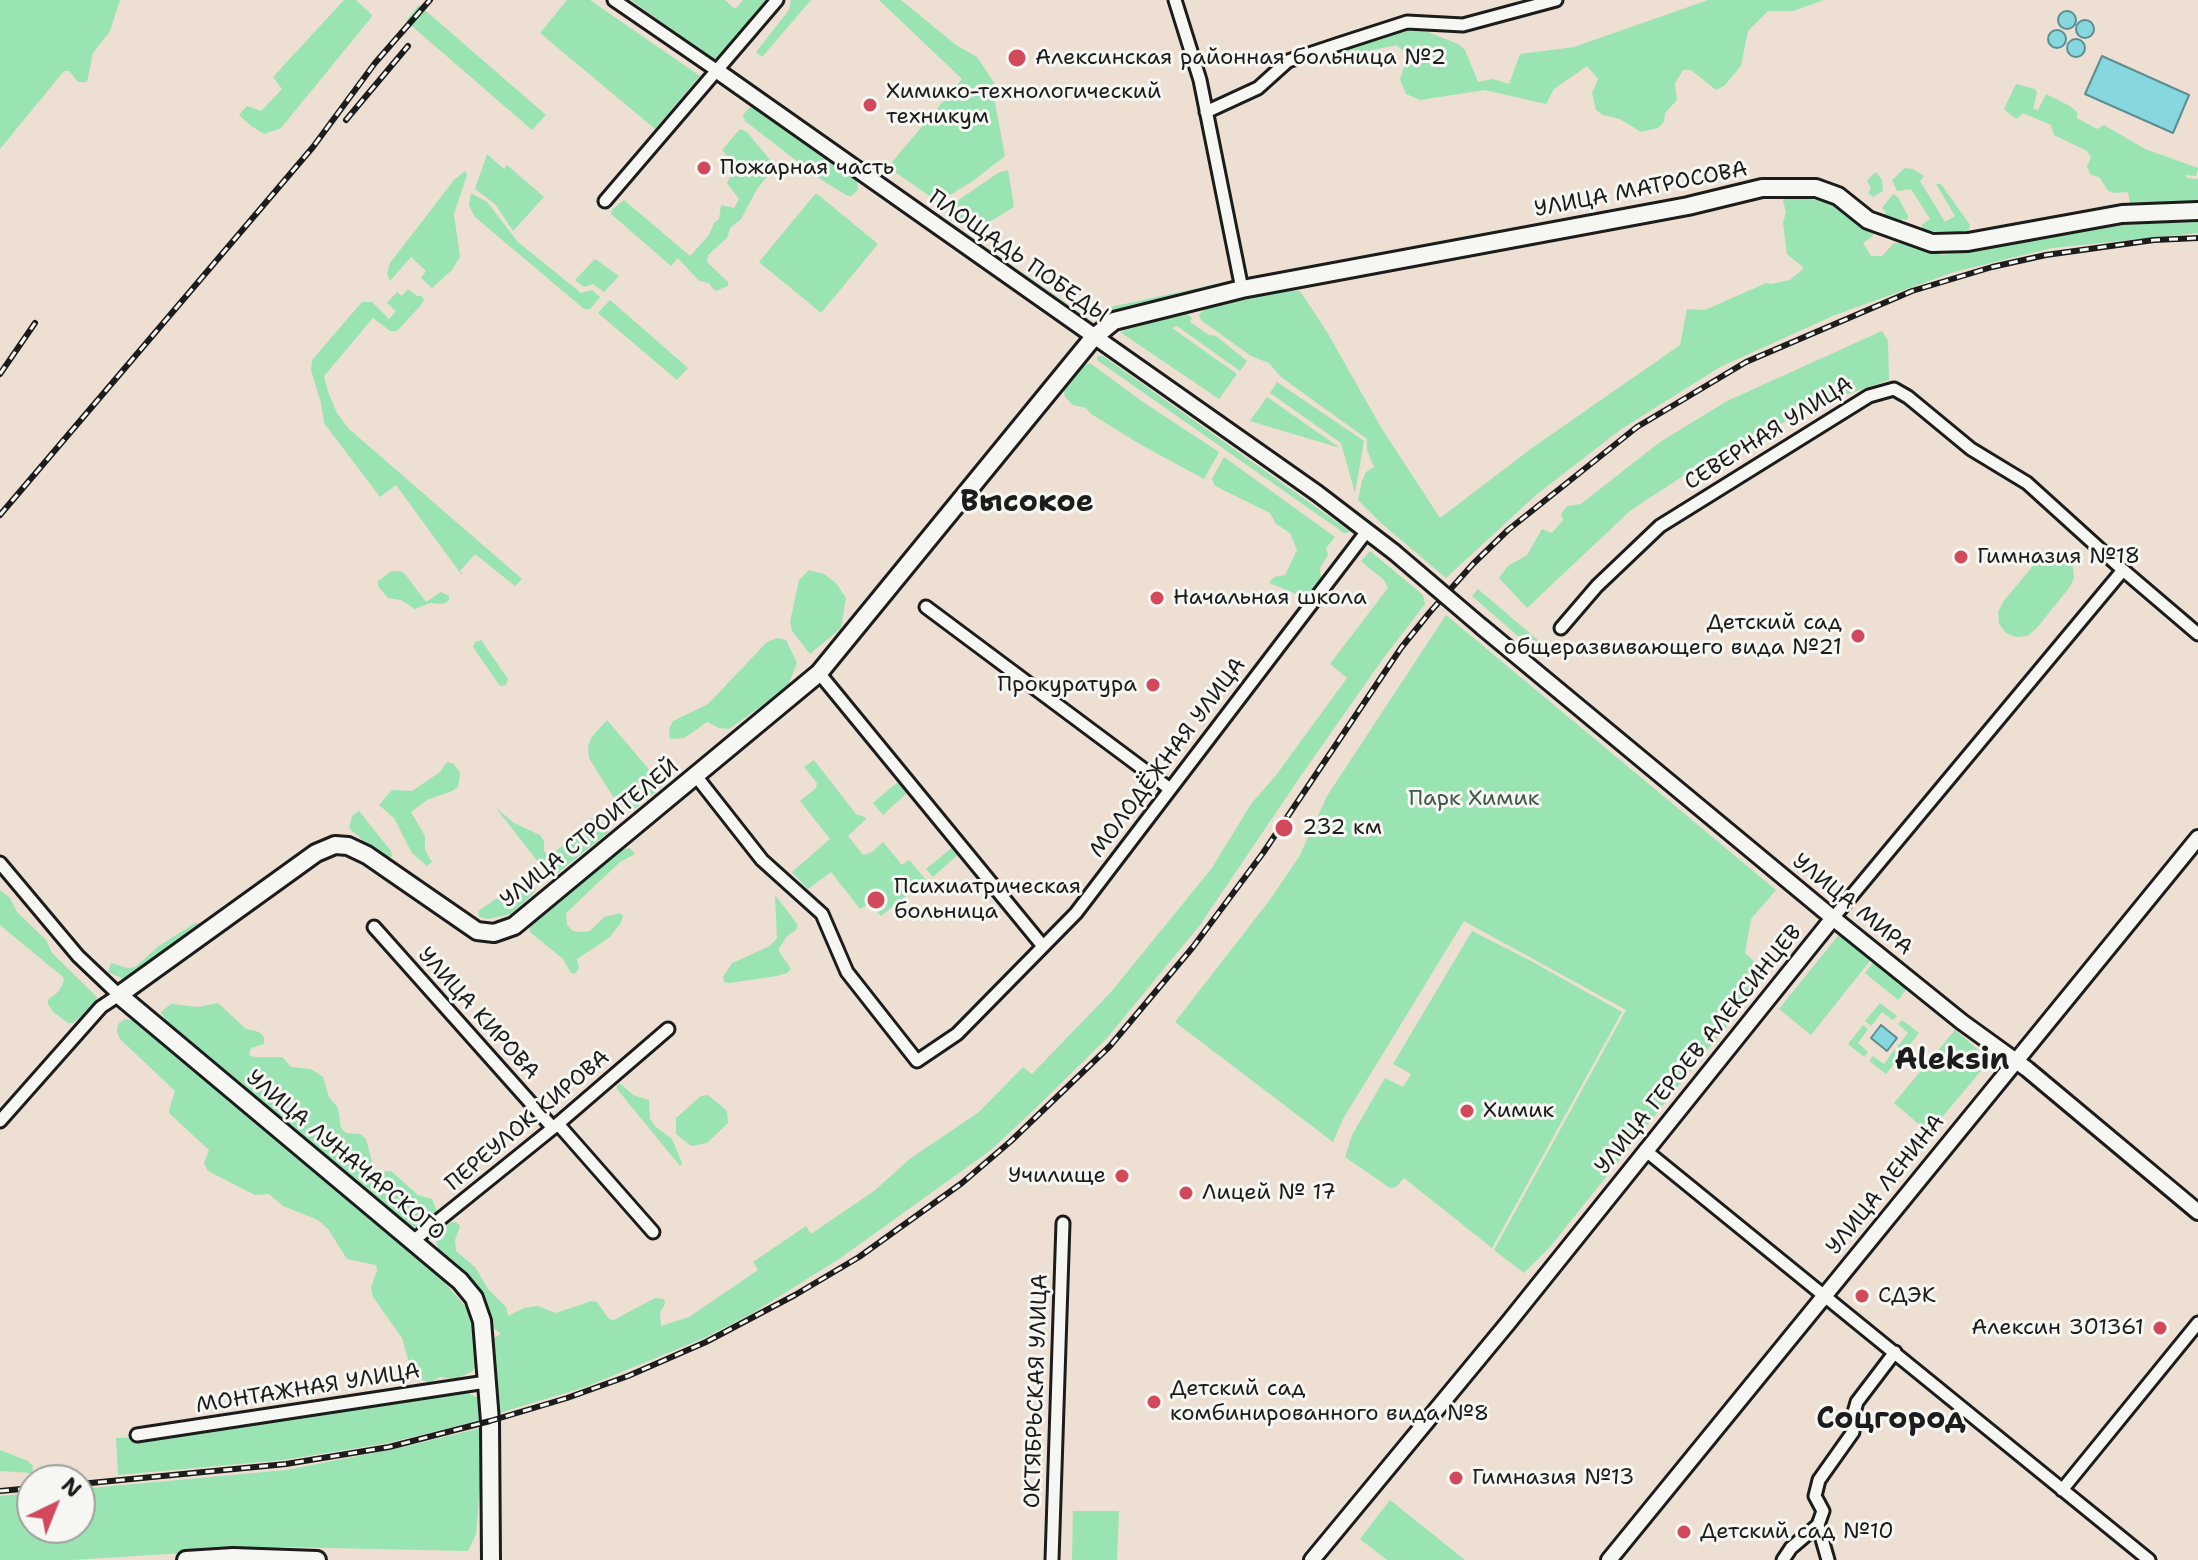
<!DOCTYPE html>
<html>
<head>
<meta charset="utf-8">
<style>
	body { margin:0 }
	#map { position:relative; width:2198px; height:1560px; overflow:hidden; background:#eddfd2; font-family:"Shantell Sans",sans-serif }
	canvas { display:block }
	.north { position:absolute; left:16px; top:1464px; width:80px; height:80px; box-sizing:border-box; background:#f6f6f2; border:2px solid #9f9f9c; border-radius:50%; rotate:43deg; font-size:22px; font-weight:700; line-height:32px; text-align:center; color:#1c1c1c }
	.north::after { content:''; display:block; margin:auto; width:28px; height:36px; background:#d1495b; clip-path:polygon(50% 0,100% 100%,50% 72%,0 100%) }
</style>
</head>
<body>
<div id="map">
<canvas width="2198" height="1560"></canvas>
<div class="north">N</div>
</div>
<script>
const c = document.querySelector('canvas').getContext('2d');
c.lineJoin = 'round';
function fill(path, color) { c.fillStyle = color; c.fill(path, 'evenodd'); }
const shape = rows => new Path2D(rows.map(r => 'M' + r).join(''));
function trace(path, color, width, dash) { c.strokeStyle = color; c.lineWidth = width; c.lineCap = dash ? 'butt' : 'round'; c.setLineDash(dash || []); c.stroke(path); }
function label(font, color, halo, rows, align = 'center') {
  c.font = font + ' "Shantell Sans",sans-serif'; c.lineWidth = 6; c.setLineDash([]); c.textBaseline = 'middle'; c.strokeStyle = halo; c.fillStyle = color; for (const [text, x, y, turn = 0] of rows) {
    c.save(); c.translate(x, y); c.rotate((+turn || 0) * Math.PI / 180); c.textAlign = isNaN(turn) ? turn : align; if (halo) c.strokeText(text, 0, 0); c.fillText(text, 0, 0); c.restore();
  }
}
const green = shape([
	[0,0,120,0,110,31,93,53,87,82,78,82,69,71,64,71,0,149],
	[344,0,356,0,372,15,370,19,281,128,264,134,251,126,239,115,247,106,261,111,282,89,273,77],
	[567,0,590,0,700,76,655,129,540,33],
	[631,0,725,0,735,9,743,0,773,0,719,58,712,59],
	[791,0,811,0,762,57,756,52,789,10],
	[879,0,901,0,956,45,977,57,997,87,993,92,1005,156,973,181,938,202,888,167,962,79],
	[1708,0,1824,0,1793,11,1768,11,1748,31,1741,66,1724,86,1716,90,1691,70,1683,70,1675,83,1677,100,1665,113,1664,122,1658,128,1641,132,1620,119,1603,115,1596,110,1592,93,1598,79,1587,66,1554,89,1546,104,1485,90,1420,100,1406,94,1400,79,1408,56,1397,45,1314,62,1308,58,1410,25,1458,44,1465,50,1478,82,1493,79,1509,84,1520,54,1574,47],
	[419,5,546,115,532,130,406,21],
	[729,69,734,70,873,169,870,172,730,73],
	[2016,84,2035,89,2037,93,2033,109,2038,110,2046,94,2070,106,2077,112,2077,118,2097,129,2104,125,2145,149,2198,168,2196,176,2185,175,2187,178,2198,179,2198,204,2130,204,2128,192,2114,193,2108,191,2099,177,2091,175,2087,167,2091,157,2087,151,2054,135,2051,125,2023,113,2016,119,2004,109],
	[750,107,757,109,857,181,858,190,851,196,846,195,820,179,745,121,743,115],
	[740,129,747,132,775,166,757,189,741,219,730,228,727,238,708,255,707,262,728,282,728,286,715,291,709,283,699,281,678,258,671,266,611,214,612,210,624,200,690,256,709,235,714,223,719,219,721,205,734,208,739,199,727,183,736,165,722,150],
	[487,154,504,169,507,165,544,197,513,231,495,204,475,189],
	[1905,168,1913,169,1924,176,1920,181,1945,222,1955,216,1936,184,1941,184,1970,225,1968,231,1922,231,1922,225,1930,219,1911,189,1897,191,1892,180],
	[1008,170,1014,207,973,232,944,210,998,173],
	[465,171,467,175,454,214,460,257,452,270,432,288,421,278,426,271,411,257,390,281,387,273,390,263,454,180],
	[1874,173,1877,173,1882,180,1883,191,1873,197,1868,193,1871,188,1867,181],
	[471,193,487,202,518,242,581,293,592,290,600,297,590,309,584,309,475,217,469,205],
	[816,193,878,244,821,313,759,262],
	[1893,194,1898,197,1908,216,1907,220,1902,219,1902,224,1884,220,1882,216,1886,212,1882,208],
	[1787,196,1833,202,1870,228,1875,231,1872,237,1863,243,1871,256,1882,256,1894,243,1917,244,1943,255,2024,242,2077,230,2129,224,2198,222,2198,233,2052,248,1954,272,1835,315,1720,367,1620,430,1536,495,1446,578,1381,523,1358,500,1362,481,1366,472,1374,467,1367,450,1367,439,1281,377,1269,363,1251,356,1201,320,1199,315,1205,309,1282,290,1300,291,1327,332,1382,429,1440,518,1532,448,1680,345,1687,309,1705,310,1766,283,1771,284,1790,280,1804,268,1787,254,1783,223,1786,213,1783,200],
	[939,219,947,220,1089,319,1085,321],
	[595,259,619,276,604,292,593,284,584,287,575,280],
	[1230,281,1227,286,1132,308,1093,316,1088,312],
	[408,289,417,296,422,296,424,300,420,306,397,331,390,331,373,318,324,376,328,392,337,413,349,429,522,579,515,586,475,554,460,571,463,574,461,574,396,485,380,497,324,423,321,403,311,370,312,360,362,302,372,302,389,319,396,311,387,303,397,292,402,296],
	[610,300,688,368,677,380,598,313],
	[1185,313,1192,318,1190,322,1209,335,1216,336,1247,361,1240,371,1177,326,1172,328,1237,374,1219,399,1120,332],
	[1882,331,1888,341,1889,380,1810,407,1753,440,1726,448,1631,510,1527,608,1499,578,1508,566,1527,555,1542,529,1552,533,1563,520,1561,514,1567,506,1581,504,1660,442,1727,401],
	[1097,356,1103,356,1351,532,1344,533,1097,360],
	[1090,363,1143,402,1219,452,1204,479,1143,446,1091,414,1086,408,1073,405,1065,397,1064,391,1082,367],
	[1277,382,1364,441,1355,493,1341,443,1270,393],
	[1267,397,1340,448,1250,421],
	[1224,457,1335,537,1326,548,1328,555,1320,568,1321,578,1309,596,1301,596,1269,583,1274,577,1285,575,1297,550,1290,533,1276,524,1270,513,1215,486,1212,479],
	[1370,551,1423,595,1425,604,1382,660,1300,777,1200,925,1107,1038,1042,1102,991,1150,839,1259,751,1314,702,1339,585,1387,499,1413,490,1340,501,1334,491,1326,480,1291,439,1251,436,1242,447,1223,456,1222,460,1226,455,1240,456,1251,475,1267,488,1289,506,1307,508,1316,524,1308,538,1306,556,1313,592,1301,597,1302,609,1319,614,1320,655,1298,664,1299,665,1304,660,1312,661,1326,689,1317,758,1270,753,1262,806,1226,811,1234,874,1191,911,1158,979,1112,1023,1067,1032,1074,1111,992,1212,868,1251,804,1277,774,1347,678,1330,664,1388,588,1384,580,1361,561],
	[2056,554,2066,558,2073,567,2074,578,2069,588,2036,629,2027,636,2016,637,2006,633,1999,624,1998,612,2003,602,2036,562,2045,555],
	[809,570,824,574,836,583,846,598,841,628,810,654,792,631,790,622,799,580],
	[392,571,401,571,405,574,426,602,441,592,449,596,449,600,443,604,430,603,415,609,401,600,388,598,378,586,378,581],
	[1478,589,1539,641,1533,649,1472,596],
	[1446,615,1776,890,1751,919,1745,953,1768,974,1550,1247,1524,1273,1494,1250,1626,1010,1464,921,1343,1119,1333,1142,1175,1022,1269,901,1299,857,1327,796],
	[777,638,786,640,797,663,787,688,729,729,719,728,707,722,684,738,670,739,669,729,673,721,708,704,767,642],
	[481,640,508,679,506,685,500,686,473,647,475,642],
	[607,720,663,786,633,810,617,803,589,758,588,747,591,738],
	[814,760,856,814,867,818,848,836,863,855,872,852,883,842,902,865,909,860,926,880,881,916,870,903,860,909,831,872,808,889,792,872,830,839,800,801,816,788,817,783,804,767],
	[447,762,454,764,460,773,458,787,452,791,427,800,411,812,425,836,425,850,432,862,427,866,412,853,394,818,379,805,392,790,412,791,440,772],
	[899,781,908,792,883,815,873,803],
	[496,808,514,823,540,835,544,841,544,851,549,856,584,830,591,818,607,825,609,832,555,875,549,876],
	[359,811,391,851,392,856,389,859,377,853,349,828,352,816],
	[954,846,960,853,933,877,926,869],
	[630,848,635,854,620,862,566,913,567,925,573,931,581,932,590,931,604,917,620,913,623,916,620,924,610,937,577,959,579,968,575,974,571,973,563,959,530,932,530,925,622,850],
	[521,885,536,887,535,892,511,914,488,919,479,917,478,912,481,909,513,888],
	[0,890,10,898,17,912,46,940,52,953,97,997,95,1005,73,1023,68,1023,53,1012,48,1004,48,1000,59,991,64,981,63,977,0,925],
	[775,895,798,925,796,930,787,936,778,950,791,969,787,973,777,976,730,983,724,982,723,977,732,963,770,946,777,938],
	[195,923,202,923,203,926,126,980,108,972,111,963,128,968,135,967,159,946],
	[1472,931,1531,961,1622,1012,1492,1248,1404,1178,1396,1187,1390,1188,1345,1157,1352,1135,1385,1078,1403,1087,1411,1074,1393,1064],
	[1841,932,1873,957,1811,1035,1779,1009],
	[1876,959,1909,986,1898,1000,1865,973],
	[218,1003,246,1029,259,1032,264,1037,264,1044,251,1048,249,1055,255,1057,282,1057,291,1067,311,1069,323,1077,329,1097,338,1108,341,1128,346,1133,360,1134,366,1139,373,1166,377,1172,391,1171,418,1195,432,1199,437,1211,423,1226,417,1228,405,1223,167,1024,161,1012,171,1004,198,1007],
	[1880,1003,1897,1016,1893,1020,1882,1012,1871,1026,1865,1021],
	[125,1019,140,1022,371,1214,436,1272,475,1318,478,1343,477,1362,473,1371,455,1379,440,1377,429,1383,417,1377,411,1370,402,1338,373,1297,371,1288,377,1270,376,1265,347,1259,328,1229,318,1220,283,1206,269,1194,255,1195,208,1171,204,1163,209,1150,170,1114,169,1110,175,1091,120,1039,117,1032,118,1024],
	[1902,1020,1919,1033,1904,1052,1897,1047,1908,1033,1898,1024],
	[1863,1025,1868,1029,1858,1043,1868,1052,1864,1057,1848,1044],
	[1955,1030,1990,1060,1929,1133,1894,1103],
	[1894,1050,1901,1055,1886,1074,1869,1061,1873,1056,1884,1064],
	[621,1084,633,1095,649,1100,650,1119,656,1127,672,1139,682,1163,680,1166,617,1089,617,1085],
	[708,1095,727,1111,728,1123,707,1143,691,1146,676,1134,676,1118,701,1096],
	[463,1391,481,1399,485,1419,388,1443,283,1460,118,1475,116,1438,156,1437],
	[485,1427,476,1534,468,1551,281,1547,72,1560,0,1560,0,1496,32,1493,32,1528,80,1528,80,1489,286,1470,399,1448],
	[0,1450,28,1461,33,1466,32,1473,0,1471],
	[1390,1500,1465,1560,1387,1560,1360,1539],
	[1073,1511,1119,1511,1117,1560,1072,1560]
]);
const water = shape([
	'2058 20a9 9 0 1 1 18 0a9 9 0 1 1-18 0Z',
	'2076 29a9 9 0 1 1 18 0a9 9 0 1 1-18 0Z',
	'2048 39a9 9 0 1 1 18 0a9 9 0 1 1-18 0Z',
	'2067 48a9 9 0 1 1 18 0a9 9 0 1 1-18 0Z',
	[2102,56,2189,95,2173,133,2085,94,2102,56],
	[1881,1025,1897,1038,1887,1051,1871,1038,1881,1025]
]);
const minor = shape([
	[614,0,716,70],
	[1175,0,1200,80,1242,289],
	[1206,112,1258,88,1288,61,1339,44,1407,22,1463,25,1556,0],
	[605,201,777,0],
	[926,607,1170,789],
	[1561,628,1597,586,1660,526,1869,396,1894,389,1908,397,1971,449,2027,483,2123,570,2198,634],
	[819,673,1042,945],
	[696,776,762,860,822,914,847,972,917,1061,957,1034,1076,913,1367,531],
	[0,863,78,956,119,995,101,1007,0,1121],
	[1833,918,2123,570],
	[374,927,553,1128],
	[558,1124,653,1232],
	[1645,1150,2149,1560],
	[413,1241,553,1128,668,1029],
	[137,1435,486,1382],
	[2062,1490,2198,1323],
	[1052,1560,1063,1223],
	[1783,1560,1791,1548,1818,1525],
	[1828,1560,1818,1525,1823,1511,1815,1496,1819,1480,1853,1432,1853,1416,1857,1402,1895,1352]
]);
const tertiary = shape([
	[716,70,1317,493,1394,552],
	[1482,627,1833,918,1962,1022,2027,1069,2198,1212],
	[1312,1560,1508,1323,1833,918],
	[1609,1560,2198,838]
]);
const secondary = shape([
	[186,1560,233,1557,317,1560],
	[491,1560,490,1421,482,1321,474,1298,460,1281,119,995,316,853,335,845,348,846,367,855,477,931,494,933,514,926,819,673,1093,338,1114,321,1242,289,1688,206,1762,188,1816,188,1838,196,1868,220,1932,243,1968,242,2122,214,2198,211]
]);
const rail = shape([
	[346,120,408,46],
	[0,374,35,323],
	[0,515,313,147,375,63,430,0],
	[80,1484,286,1464,389,1447,490,1421,567,1398,628,1376,706,1342,795,1295,859,1257,962,1183,1011,1141,1110,1046,1193,947,1263,853,1401,648,1430,612,1473,564,1508,530,1637,427,1746,362,1912,291,1992,267,2046,255,2154,240,2198,238],
	[0,1491,32,1488]
]);
const tertiaryBridge = shape([
	[1394,552,1482,627]
]);
const markers = [
	[1017,58,10,"#d1495b"],
	[870,105,8,"#d1495b"],
	[704,168,8,"#d1495b"],
	[1961,557,8,"#d1495b"],
	[1157,598,8,"#d1495b"],
	[1858,636,8,"#d1495b"],
	[1153,685,8,"#d1495b"],
	[1284,828,10,"#d1495b"],
	[876,900,10,"#d1495b"],
	[1467,1111,8,"#d1495b"],
	[1122,1176,8,"#d1495b"],
	[1186,1193,8,"#d1495b"],
	[1862,1296,8,"#d1495b"],
	[2160,1328,8,"#d1495b"],
	[1154,1402,8,"#d1495b"],
	[1456,1478,8,"#d1495b"],
	[1684,1532,8,"#d1495b"]
];
const poiNames = [
	["Алексинская районная больница №2",1035,58],
	["Химико-технологический",886,92],
	["техникум",886,117],
	["Пожарная часть",720,168],
	["Гимназия №18",1977,557],
	["Начальная школа",1173,598],
	["Детский сад",1842,623,"right"],
	["общеразвивающего вида №21",1842,648,"right"],
	["Прокуратура",1137,685,"right"],
	["232 км",1302,828],
	["Психиатрическая",894,887],
	["больница",894,912],
	["Химик",1483,1111],
	["Училище",1106,1176,"right"],
	["Лицей № 17",1202,1193],
	["СДЭК",1878,1296],
	["Алексин 301361",2144,1328,"right"],
	["Детский сад",1170,1389],
	["комбинированного вида №8",1170,1414],
	["Гимназия №13",1472,1478],
	["Детский сад №10",1700,1532]
];
const streetNames = [
	["УЛИЦА МАТРОСОВА",1641,190,-11],
	["ПЛОЩАДЬ ПОБЕДЫ",1018,257,35],
	["СЕВЕРНАЯ УЛИЦА",1769,434,-32],
	["МОЛОДЁЖНАЯ УЛИЦА",1168,758,-53],
	["УЛИЦА СТРОИТЕЛЕЙ",590,834,-39],
	["УЛИЦА МИРА",1852,905,39],
	["УЛИЦА КИРОВА",478,1014,48],
	["УЛИЦА ГЕРОЕВ АЛЕКСИНЦЕВ",1699,1050,-51],
	["ПЕРЕУЛОК КИРОВА",528,1121,-40],
	["УЛИЦА ЛУНАЧАРСКОГО",345,1156,40],
	["УЛИЦА ЛЕНИНА",1886,1185,-51],
	["МОНТАЖНАЯ УЛИЦА",308,1389,-9],
	["ОКТЯБРЬСКАЯ УЛИЦА",1037,1391,-88]
];
const parkNames = [
	["Парк Химик",1474,799]
];
const districtNames = [
	["Высокое",1027,503],
	["Aleksin",1952,1061],
	["Соцгород",1891,1420]
];
fill(green, '#9ae3b3');
fill(water, '#87d8de');
trace(water, '#5c8d90', 2);
trace(minor, '#1c1c1c', 17);
trace(tertiary, '#1c1c1c', 20);
trace(secondary, '#1c1c1c', 22);
trace(minor, '#f6f6f2', 11);
trace(tertiary, '#f6f6f2', 14);
trace(secondary, '#f6f6f2', 16);
trace(rail, '#1c1c1c', 6);
trace(rail, '#f6f6f2', 3, [9]);
trace(tertiaryBridge, '#1c1c1c', 20, []);
trace(tertiaryBridge, '#f6f6f2', 14);
for (const [x, y, r, color] of markers) { const dot = new Path2D(); dot.arc(x, y, r, 0, 2 * Math.PI); c.fillStyle = color; c.fill(dot); trace(dot, '#f6f6f2', 3); }
label('22px', '#1c1c1c', '#f6f6f2', poiNames, 'left');
label('22px', '#1c1c1c', '#f6f6f2', streetNames);
label('22px', '#425849', '#f6f6f2', parkNames);
label('bold 30px', '#1c1c1c', '#f6f6f2', districtNames);
</script>
</body>
</html>
